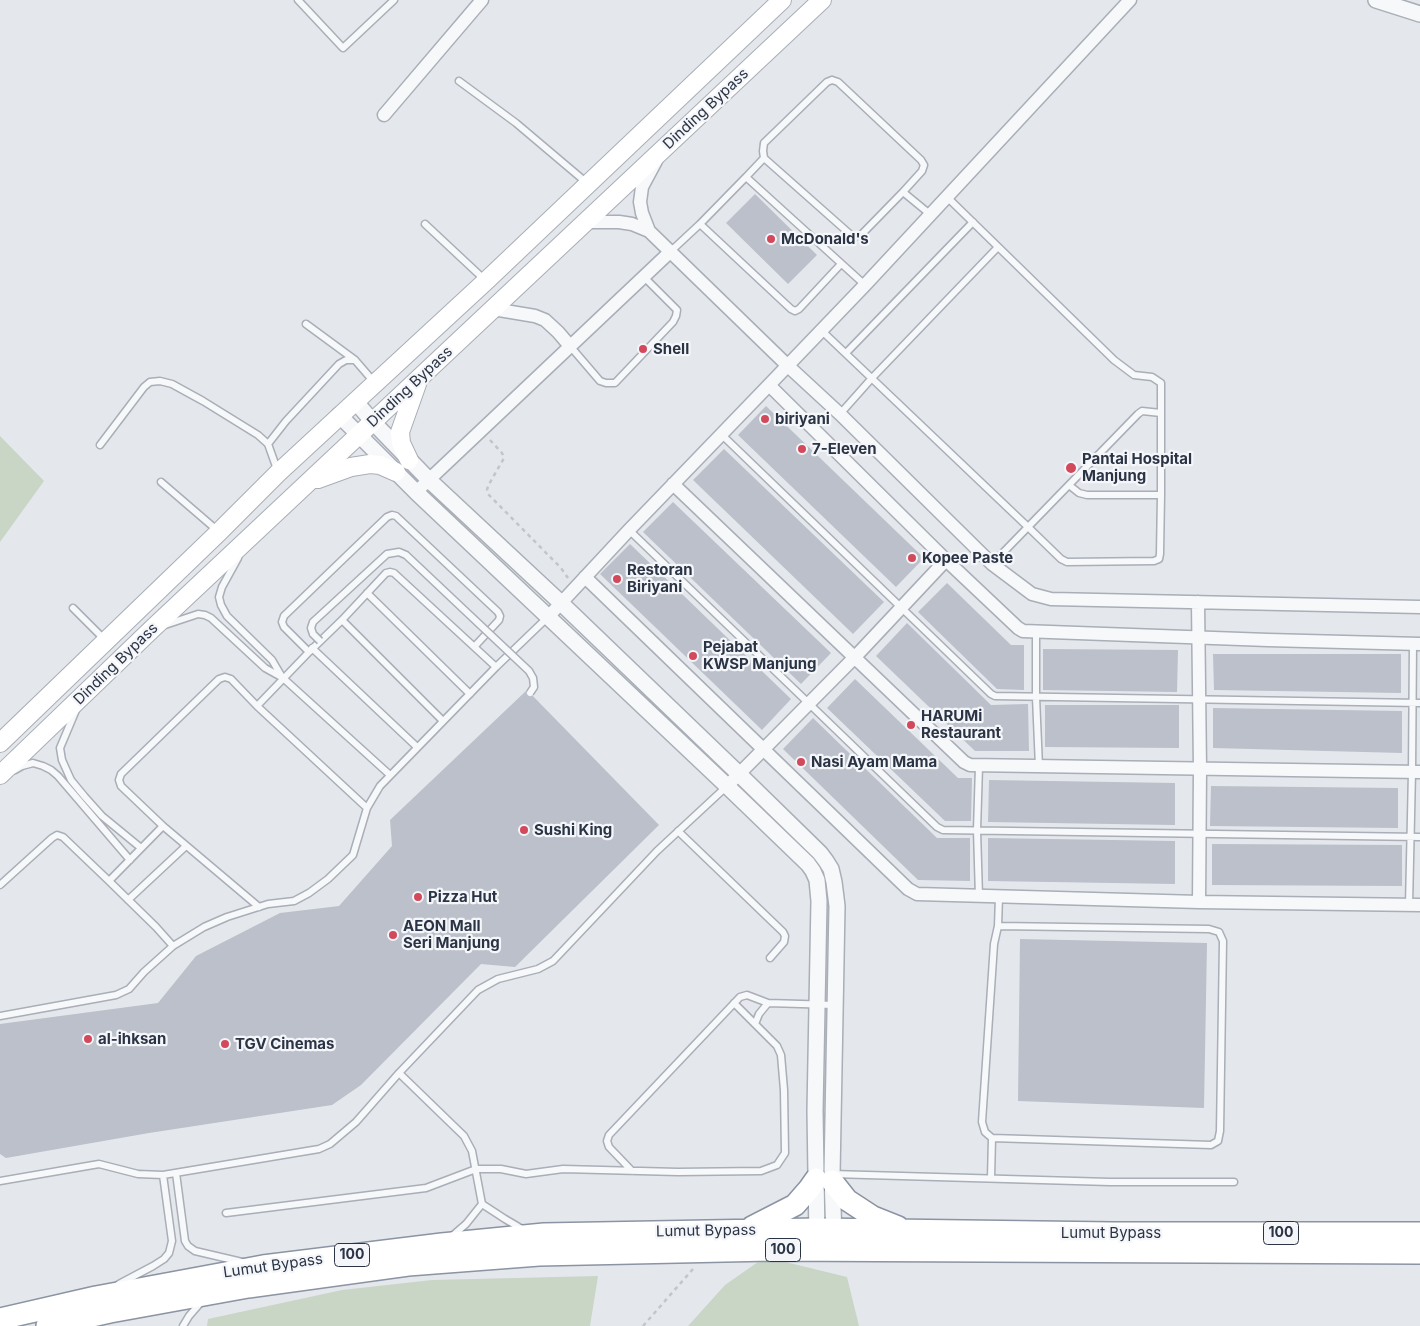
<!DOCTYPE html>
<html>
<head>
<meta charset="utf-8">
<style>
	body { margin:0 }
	canvas { display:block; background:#e4e7ec }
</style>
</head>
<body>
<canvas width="1420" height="1326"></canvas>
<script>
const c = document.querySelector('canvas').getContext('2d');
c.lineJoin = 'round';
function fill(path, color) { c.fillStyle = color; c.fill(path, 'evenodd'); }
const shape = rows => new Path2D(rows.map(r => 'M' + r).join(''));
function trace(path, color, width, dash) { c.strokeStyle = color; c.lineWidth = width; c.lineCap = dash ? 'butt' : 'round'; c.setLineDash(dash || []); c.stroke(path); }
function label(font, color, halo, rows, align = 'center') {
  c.font = font + ' Inter,sans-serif'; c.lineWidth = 4.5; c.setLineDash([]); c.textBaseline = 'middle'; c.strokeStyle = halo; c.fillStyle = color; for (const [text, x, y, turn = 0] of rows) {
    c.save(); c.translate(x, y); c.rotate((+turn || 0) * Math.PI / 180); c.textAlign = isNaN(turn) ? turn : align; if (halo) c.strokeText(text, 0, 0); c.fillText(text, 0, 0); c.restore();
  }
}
const green = shape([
	[0,436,44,481,0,542],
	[765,1257,847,1277,859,1326,688,1326,725,1285],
	[598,1276,590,1326,207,1326,208,1319,342,1290,432,1280]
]);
const building = shape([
	[755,194,817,255,788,284,726,223],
	[766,406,924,558,896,587,738,435],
	[724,449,884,602,853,634,693,480],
	[673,502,831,653,801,684,643,532],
	[630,544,791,699,762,730,600,574],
	[947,583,1011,645,1024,645,1024,690,997,689,918,612],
	[907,623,991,705,1028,704,1029,751,975,751,876,656],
	[1043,649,1178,650,1177,692,1043,690],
	[1213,654,1401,654,1401,693,1214,690],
	[855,679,958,778,972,778,971,821,945,821,827,708],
	[527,690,659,825,515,967,481,964,361,1085,332,1105,149,1133,6,1158,0,1154,0,1024,158,1003,196,956,280,913,339,906,392,846,390,820],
	[1045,705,1179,705,1179,748,1045,747],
	[1213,708,1402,711,1402,753,1213,748],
	[813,718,937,838,970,838,970,881,918,880,783,749],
	[989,780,1175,783,1175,825,988,822],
	[1211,786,1398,788,1398,828,1210,826],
	[988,838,1175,841,1175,884,988,881],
	[1212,844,1402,845,1402,886,1212,885],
	[1020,939,1207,943,1204,1108,1018,1101]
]);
const path = shape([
	[490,440,502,453,504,458,488,486,487,490,488,494,561,568,568,578],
	[643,1326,693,1269]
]);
const service = shape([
	[298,0,343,48,394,0],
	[832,80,838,82,921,160,924,165,922,171,903,192,861,235,856,236,851,235,764,158,763,151,764,143,827,82,832,80],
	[459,81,516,123,587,183],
	[746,177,764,158],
	[903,192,931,215],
	[947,197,1114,360,1134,375,1152,377,1161,383,1161,495,1160,554,1159,559,1154,561,1067,562,1061,559,1028,527,1138,414,1142,411,1161,413],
	[425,224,486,281],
	[671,251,700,224],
	[841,264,799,309,795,311,791,309,700,224,746,177,865,285],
	[306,324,355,360],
	[822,331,1028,527,992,564],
	[570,346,600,381,606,383,615,383,673,322,676,316,677,310,644,277],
	[846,353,973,222],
	[840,414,872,378,998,247],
	[721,434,991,694,995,696,1420,703],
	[268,444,286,421,339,364,346,360,355,360,374,382],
	[100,445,144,387,150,382,160,381,172,384,203,401,258,435,268,444,278,472],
	[161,482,218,531],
	[1069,485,1079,493,1087,495,1161,495],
	[629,530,937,827,943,830,1420,837],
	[238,558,222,587,219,597,221,605,227,616,272,660,282,677],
	[367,593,470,694],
	[73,608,105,640],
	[342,620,443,721],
	[165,625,198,614,205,615,211,618,265,668,283,678,390,775],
	[1036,631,1036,697,1039,767],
	[312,648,417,747],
	[309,652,284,627,282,622,284,616,387,517,392,515,396,516,498,612,500,616,499,620,475,646],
	[257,706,309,652,342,620,386,573,390,572,394,573,496,667],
	[76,710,60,748,62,760,71,780,85,797,102,816,141,848],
	[15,770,22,766,33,763,43,766,51,770,58,776,130,860],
	[163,826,259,907],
	[678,831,783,932,785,936,784,942,770,958],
	[109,881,156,927,173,946],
	[0,885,52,838,57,835,63,837,109,881,163,826,121,786,119,780,121,774,219,679,225,677,231,679,257,706,367,808],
	[979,897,977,830,979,766],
	[128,900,186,846],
	[1409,905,1412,772,1413,643],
	[768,1003,834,1005],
	[0,1016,116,995,129,989,144,972,173,946,204,927,227,917,268,904,294,901,309,893,328,879,353,855,367,808,380,786,496,667,548,617],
	[399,1073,464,1136,472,1151,482,1204,505,1219,522,1229],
	[992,1138,1211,1145,1218,1141,1220,1131,1223,941,1219,932,1209,929,998,926],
	[632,1171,609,1147,607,1141,609,1135,740,997,747,995,768,1003,759,1014,755,1024],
	[176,1173,185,1241,188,1246,195,1251,242,1262],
	[832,1174,1110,1182,1234,1182],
	[991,1178,992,1138,985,1132,982,1122,994,944,998,926,999,897],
	[0,1181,99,1164,138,1174,163,1175,319,1149,330,1144,356,1122,399,1073,478,990,498,979,538,969,553,961,657,851,726,787],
	[226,1213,426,1188,476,1169,501,1169,526,1174,563,1169,678,1172,761,1171,777,1165,785,1153,784,1090,781,1055,777,1046,734,1003],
	[451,1237,466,1224,482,1204],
	[119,1284,153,1266,164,1259,169,1253,172,1241,163,1175],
	[183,1326,189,1316,202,1301]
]);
const minor = shape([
	[384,115,482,0],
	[585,222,619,222,632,224,649,231,788,366,840,414,992,564,1032,594,1051,599,1420,607],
	[649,231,642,213,640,202,642,187,656,161],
	[493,309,535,316,545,320,558,332,570,346],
	[769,385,865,285,1130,0],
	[673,484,964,762,970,765,1420,772],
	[416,492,671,251],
	[585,577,908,889,917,894,1199,902,1420,905],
	[1198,602,1200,769,1199,902],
	[548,617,629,530,769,385,946,560,1018,628,1023,631,1268,640,1420,644],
	[732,781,855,657,946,560]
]);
const tertiary = shape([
	[1376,0,1420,14],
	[355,401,373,422,429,480,561,603,739,774,820,853,826,861,831,869,834,882,837,906,832,1174,834,1239],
	[339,415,416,492,727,786,808,864,813,871,817,880,819,901,815,1111,817,1238]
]);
const secondary = shape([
	[409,460,401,443,400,432,417,384],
	[318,479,351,467,370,464,380,465,396,472],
	[0,743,219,532,278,473,486,281,782,0],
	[0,775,152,629,822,0]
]);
const trunk = shape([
	[832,1181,847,1200,873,1217,898,1227],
	[752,1227,795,1205,809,1189,816,1179],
	[0,1319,96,1297,263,1266,442,1244,544,1234,817,1229,1112,1233,1420,1233],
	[47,1326,110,1312,248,1287,408,1265,539,1255,771,1250,1420,1253]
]);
const serviceBridge = shape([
	[320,641,313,634,311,628,313,622,387,554,399,552,406,555,529,671,533,678,534,687,530,693]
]);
const markers = [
	[771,239,5,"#d1495b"],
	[643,349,5,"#d1495b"],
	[765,419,5,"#d1495b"],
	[802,449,5,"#d1495b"],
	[1071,468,6,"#d1495b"],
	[912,558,5,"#d1495b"],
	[617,579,5,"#d1495b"],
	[693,656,5,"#d1495b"],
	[911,725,5,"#d1495b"],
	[801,762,5,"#d1495b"],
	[524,830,5,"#d1495b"],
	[418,897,5,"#d1495b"],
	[393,935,5,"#d1495b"],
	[88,1039,5,"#d1495b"],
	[225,1044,5,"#d1495b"]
];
const shields = [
	[1281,1233,35],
	[783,1250,35],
	[352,1255,35]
];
const shieldNames = [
	["100",1281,1233],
	["100",783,1250],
	["100",352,1255]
];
const streetNames = [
	["Dinding Bypass",706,109,-43],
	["Dinding Bypass",410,387,-43],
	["Dinding Bypass",116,664,-44],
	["Lumut Bypass",706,1231,-1],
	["Lumut Bypass",1111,1233],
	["Lumut Bypass",273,1266,-8]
];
const poiNames = [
	["McDonald's",781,239],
	["Shell",653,349],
	["biriyani",775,419],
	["7-Eleven",812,449],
	["Pantai Hospital",1082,459],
	["Manjung",1082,476],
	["Kopee Paste",922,558],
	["Restoran",627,570],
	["Biriyani",627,587],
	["Pejabat",703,647],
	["KWSP Manjung",703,664],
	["HARUMi",921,716],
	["Restaurant",921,733],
	["Nasi Ayam Mama",811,762],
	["Sushi King",534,830],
	["Pizza Hut",428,897],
	["AEON Mall",403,926],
	["Seri Manjung",403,943],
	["al-ihksan",98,1039],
	["TGV Cinemas",235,1044]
];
fill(green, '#c9d6c5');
fill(building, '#bbc0ca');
trace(service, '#a9aeb7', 9);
trace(minor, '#a9aeb7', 15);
trace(tertiary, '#a9aeb7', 18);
trace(secondary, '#a9aeb7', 20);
trace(trunk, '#8b94a3', 24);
trace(path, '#c2c5cb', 2.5, [4, 4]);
trace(service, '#f7f8fa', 6);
trace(minor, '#f7f8fa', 12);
trace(tertiary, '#f7f8fa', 15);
trace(secondary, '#fff', 18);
trace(trunk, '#fff', 21);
trace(serviceBridge, '#a9aeb7', 9, []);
trace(serviceBridge, '#f7f8fa', 6);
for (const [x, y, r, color] of markers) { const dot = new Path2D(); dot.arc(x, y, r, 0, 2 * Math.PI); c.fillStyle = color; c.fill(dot); trace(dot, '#f4f6f9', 2); }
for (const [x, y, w] of shields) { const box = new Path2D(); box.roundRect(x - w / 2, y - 11.5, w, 23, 4); c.fillStyle = '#f4f6f9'; c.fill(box); trace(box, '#2b3445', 1); }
label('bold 14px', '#2b3445', null, shieldNames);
label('15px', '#2b3445', '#f4f6f9', streetNames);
label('bold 15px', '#2b3445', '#f4f6f9', poiNames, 'left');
</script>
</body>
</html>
